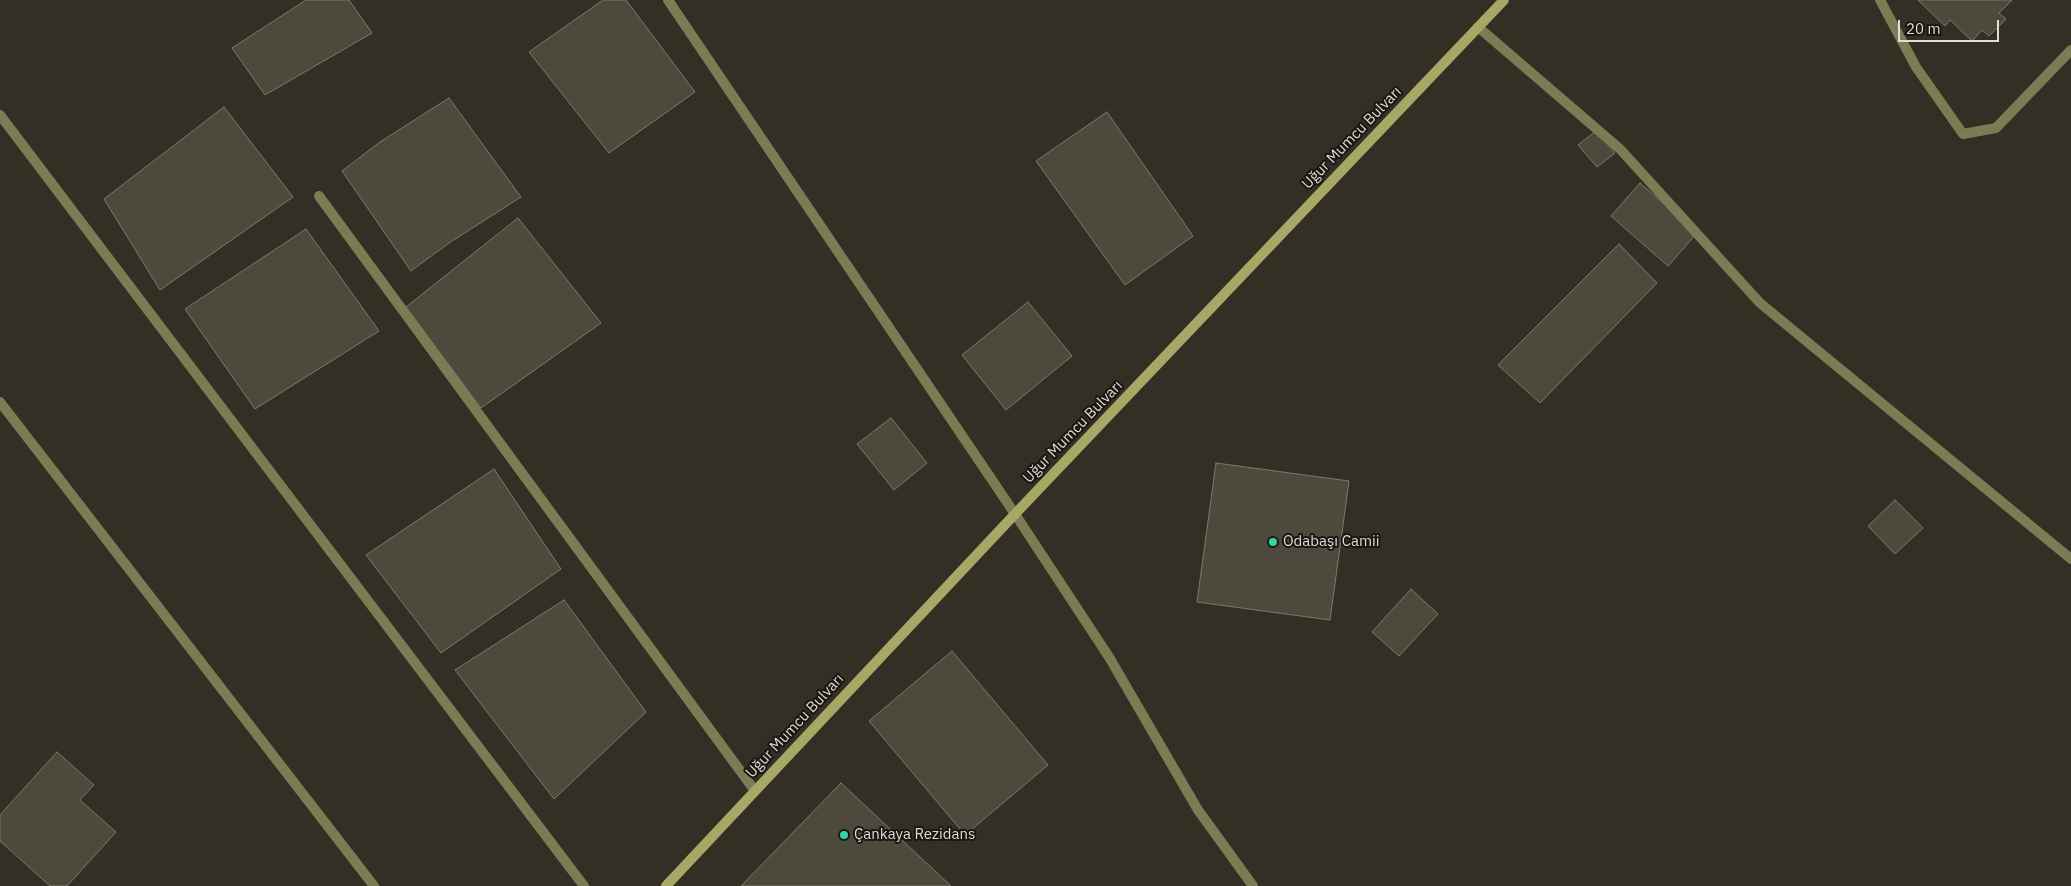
<!DOCTYPE html>
<html>
<head>
<meta charset="utf-8">
<style>
	body { margin:0 }
	#map { position:relative; width:2071px; height:886px; overflow:hidden; background:#332f24; font-family:"IBM Plex Sans",sans-serif }
	canvas { display:block }
	.scale { position:absolute; left:1898px; top:20px; width:101px; height:22px; box-sizing:border-box; border:2px solid #dfddd6; border-top:0; padding-left:6px; font-size:15px; line-height:18px; white-space:nowrap; color:#dfddd6; -webkit-text-stroke:4px #191712; paint-order:stroke }
</style>
</head>
<body>
<div id="map">
<canvas width="2071" height="886"></canvas>
<div class="scale">20 m</div>
</div>
<script>
const c = document.querySelector('canvas').getContext('2d');
c.lineJoin = 'round';
function fill(path, color) { c.fillStyle = color; c.fill(path, 'evenodd'); }
const shape = rows => new Path2D(rows.map(r => 'M' + r).join(''));
function trace(path, color, width, dash) { c.strokeStyle = color; c.lineWidth = width; c.lineCap = dash ? 'butt' : 'round'; c.setLineDash(dash || []); c.stroke(path); }
function label(font, color, halo, rows, align = 'center') {
  c.font = font + ' "IBM Plex Sans",sans-serif'; c.lineWidth = 4; c.setLineDash([]); c.textBaseline = 'middle'; c.strokeStyle = halo; c.fillStyle = color; for (const [text, x, y, turn = 0] of rows) {
    c.save(); c.translate(x, y); c.rotate((+turn || 0) * Math.PI / 180); c.textAlign = isNaN(turn) ? turn : align; if (halo) c.strokeText(text, 0, 0); c.fillText(text, 0, 0); c.restore();
  }
}
const building = shape([
	[306,0,349,0,372,33,265,95,232,48,306,0],
	[603,0,626,0,695,92,609,153,529,52,603,0],
	[1918,0,2012,0,1999,13,2006,19,1989,36,1982,30,1972,41,1950,20,1945,26,1918,0],
	[449,98,521,197,449,243,411,271,342,171,380,142,449,98],
	[224,107,293,197,160,290,104,199,224,107],
	[1107,112,1193,236,1125,285,1036,161,1107,112],
	[1596,131,1615,153,1597,167,1578,145,1596,131],
	[1640,183,1697,233,1668,266,1611,216,1640,183],
	[518,218,601,323,481,408,406,307,518,218],
	[306,229,379,331,255,409,185,309,306,229],
	[1619,244,1657,283,1540,403,1498,365,1619,244],
	[1028,302,1072,356,1006,410,962,355,1028,302],
	[891,418,927,463,894,490,857,444,891,418],
	[1216,463,1349,481,1330,620,1197,602,1216,463],
	[494,469,561,569,441,653,366,555,494,469],
	[1895,500,1923,528,1895,554,1868,526,1895,500],
	[1411,589,1438,614,1399,656,1372,632,1411,589],
	[564,600,646,712,554,799,455,670,564,600],
	[952,651,1048,765,965,835,869,721,952,651],
	[57,752,94,785,80,800,116,832,67,886,50,886,0,841,0,815,57,752],
	[841,783,951,886,741,886,841,783]
]);
const street = shape([
	[668,0,1015,514,1109,657,1198,810,1253,886],
	[1880,0,1916,67,1963,134,1996,128,2071,50],
	[1478,27,1620,149,1760,303,2071,559],
	[0,115,584,886],
	[319,196,755,791],
	[0,402,374,886]
]);
const secondary = shape([
	[666,886,1015,514,1504,0]
]);
const markers = [
	[1273,542,5,"#35d4a7"],
	[844,835,5,"#35d4a7"]
];
const streetNames = [
	["Uğur Mumcu Bulvarı",1352,138,-46],
	["Uğur Mumcu Bulvarı",1073,432,-46],
	["Uğur Mumcu Bulvarı",795,726,-47]
];
const poiNames = [
	["Odabaşı Camii",1283,542],
	["Çankaya Rezidans",854,835]
];
fill(building, '#4e493d');
trace(building, '#7e796d', 1);
trace(street, '#7b7c54', 10);
trace(secondary, '#a7a766', 10);
for (const [x, y, r, color] of markers) { const dot = new Path2D(); dot.arc(x, y, r, 0, 2 * Math.PI); c.fillStyle = color; c.fill(dot); trace(dot, '#191712', 2); }
label('15px', '#dfddd6', '#191712', streetNames);
label('15px', '#dfddd6', '#191712', poiNames, 'left');
</script>
</body>
</html>
